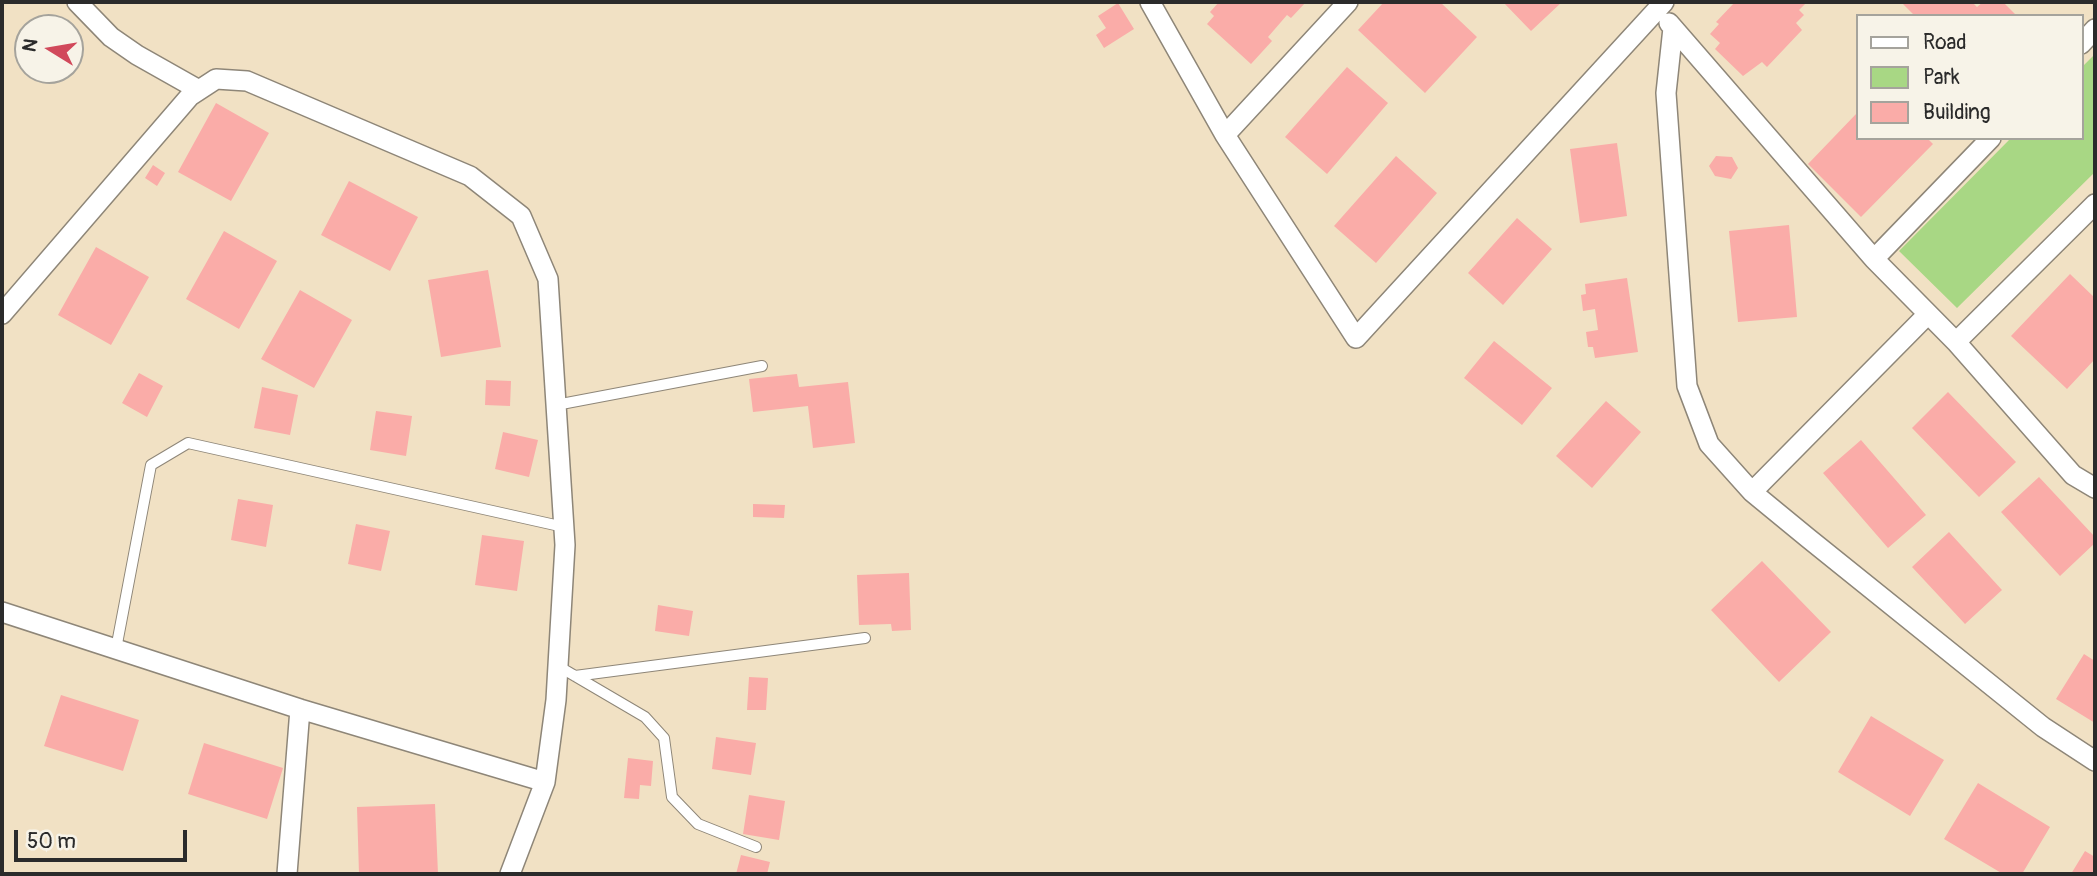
<!DOCTYPE html>
<html>
<head>
<meta charset="utf-8">
<style>
	body { margin:0 }
	#map { position:relative; width:2097px; height:876px; overflow:hidden; background:#f1e1c4; font-family:Pangolin,sans-serif }
	canvas { display:block }
	.frame { position:absolute; inset:0; border:4px solid #2b2b2b; pointer-events:none }
	.legend { position:absolute; left:1856px; top:14px; width:228px; height:126px; box-sizing:border-box; background:#f7f3e8; border:2px solid #a5a39c; margin:0; padding:9px 12px; list-style:none; font-size:21px; color:#2b2b2b }
	.legend li { display:flex; align-items:center; gap:14px; height:35px }
	.legend b { width:35px; border:2px solid #a5a39c }
	.north { position:absolute; left:14px; top:14px; width:70px; height:70px; box-sizing:border-box; background:#f7f3e8; border:2px solid #a5a39c; border-radius:50%; rotate:281deg; font-size:19px; font-weight:700; line-height:28px; text-align:center; color:#2b2b2b }
	.north::after { content:''; display:block; margin:auto; width:24px; height:32px; background:#d1495b; clip-path:polygon(50% 0,100% 100%,50% 72%,0 100%) }
	.scale { position:absolute; left:14px; top:830px; width:173px; height:32px; box-sizing:border-box; border:4px solid #2b2b2b; border-top:0; padding-left:9px; font-size:21px; line-height:24px; white-space:nowrap; color:#2b2b2b; -webkit-text-stroke:5px #f7f3e8; paint-order:stroke }
</style>
</head>
<body>
<div id="map">
<canvas width="2097" height="876"></canvas>
<div class="frame"></div>
<ul class="legend">
<li><b style="height:9px;background:#fff"></b>Road</li>
<li><b style="height:19px;background:#a8d784"></b>Park</li>
<li><b style="height:19px;background:#faaca8"></b>Building</li>
</ul>
<div class="north">N</div>
<div class="scale">50 m</div>
</div>
<script>
const c = document.querySelector('canvas').getContext('2d');
c.lineJoin = 'round';
function fill(path, color) { c.fillStyle = color; c.fill(path, 'evenodd'); }
const shape = rows => new Path2D(rows.map(r => 'M' + r).join(''));
function trace(path, color, width, dash) { c.strokeStyle = color; c.lineWidth = width; c.lineCap = dash ? 'butt' : 'round'; c.setLineDash(dash || []); c.stroke(path); }
const green = shape([
	[2095,54,2095,172,1957,308,1899,251,2011,138,2081,138,2081,68]
]);
const building = shape([
	[1219,2,1306,2,1291,18,1287,15,1268,37,1272,41,1251,64,1207,24,1214,16,1210,12],
	[1384,2,1440,2,1477,37,1425,93,1358,30],
	[1503,2,1562,2,1531,31],
	[1735,2,1806,3,1799,10,1804,15,1796,23,1802,30,1767,67,1762,62,1743,76,1715,49,1720,43,1710,34,1719,24,1716,22],
	[1906,2,1972,2,1977,7,1983,2,2003,2,2017,16,1915,16,1903,4],
	[1118,3,1134,29,1104,48,1096,35,1106,28,1098,16],
	[1347,67,1388,103,1327,174,1285,137],
	[216,103,269,133,231,201,178,172],
	[1857,113,1857,138,1927,138,1933,144,1861,217,1808,164],
	[1617,143,1627,216,1580,223,1570,149],
	[1396,156,1437,193,1376,263,1334,226],
	[1716,156,1732,157,1738,168,1731,179,1715,176,1709,166],
	[153,165,165,173,157,186,145,178],
	[349,181,418,217,390,271,321,235],
	[1517,218,1552,249,1503,305,1468,273],
	[1789,225,1797,317,1738,322,1729,231],
	[224,231,277,261,239,329,186,299],
	[96,247,149,277,111,345,58,315],
	[488,270,501,347,441,357,428,280],
	[2070,274,2095,298,2095,359,2067,389,2011,336],
	[1627,278,1638,352,1595,358,1593,347,1588,347,1586,332,1598,330,1595,309,1583,311,1581,295,1586,294,1585,284],
	[300,290,352,320,314,388,261,359],
	[1494,341,1552,388,1522,425,1464,378],
	[139,373,163,386,147,417,122,403],
	[797,374,799,387,848,382,855,443,813,448,808,406,753,412,749,379],
	[486,380,511,381,510,406,485,405],
	[262,387,298,395,290,435,254,428],
	[1948,392,2016,462,1979,497,1912,428],
	[1606,401,1641,432,1592,488,1556,456],
	[376,411,412,416,406,456,370,450],
	[503,432,538,440,529,477,495,469],
	[1861,440,1926,515,1888,548,1823,473],
	[2039,477,2095,537,2095,543,2060,576,2001,512],
	[238,499,273,505,266,547,231,540],
	[753,504,785,505,784,518,753,517],
	[356,524,390,531,381,571,348,564],
	[1949,532,2002,590,1965,624,1912,567],
	[482,535,524,541,517,591,475,585],
	[1762,561,1831,632,1779,682,1711,610],
	[909,573,911,630,892,631,891,624,859,625,857,575],
	[658,605,693,611,689,636,655,631],
	[2084,654,2095,661,2095,723,2056,699],
	[749,677,768,678,766,710,747,710],
	[61,695,139,720,123,771,44,746],
	[1871,716,1944,760,1910,816,1838,772],
	[716,737,756,743,751,775,712,769],
	[204,743,283,768,267,819,188,794],
	[628,758,653,761,651,786,640,785,639,799,624,798],
	[1978,783,2050,827,2022,874,2003,874,1944,839],
	[749,795,785,801,779,840,743,834],
	[435,804,438,874,359,874,357,807],
	[2085,851,2095,857,2095,874,2071,874],
	[741,855,770,862,767,874,736,874]
]);
const service = shape([
	[556,405,762,366],
	[116,649,151,465,188,443,564,527],
	[558,666,645,717,664,738,672,797,698,824,756,847],
	[575,676,865,638]
]);
const minor = shape([
	[77,2,111,37,137,55,199,90],
	[1150,2,1225,135,1356,338,1664,2],
	[1669,23,1874,259,1956,342,2073,475,2095,488],
	[1673,28,1666,93,1687,386,1709,444,1752,492,1808,538,2043,727,2095,761],
	[2081,44,2095,29],
	[1225,135,1348,2],
	[1874,259,1991,138],
	[2,314,190,96,216,79,247,81,470,176,521,216,548,279,565,545,556,700,545,782,510,874],
	[1956,342,2095,204],
	[1752,492,1928,314],
	[2,612,300,709,545,782],
	[287,874,300,709]
]);
fill(green, '#a8d784');
fill(building, '#faaca8');
trace(service, '#8e8678', 12);
trace(minor, '#8e8678', 22);
trace(service, '#fff', 10);
trace(minor, '#fff', 19);
</script>
</body>
</html>
